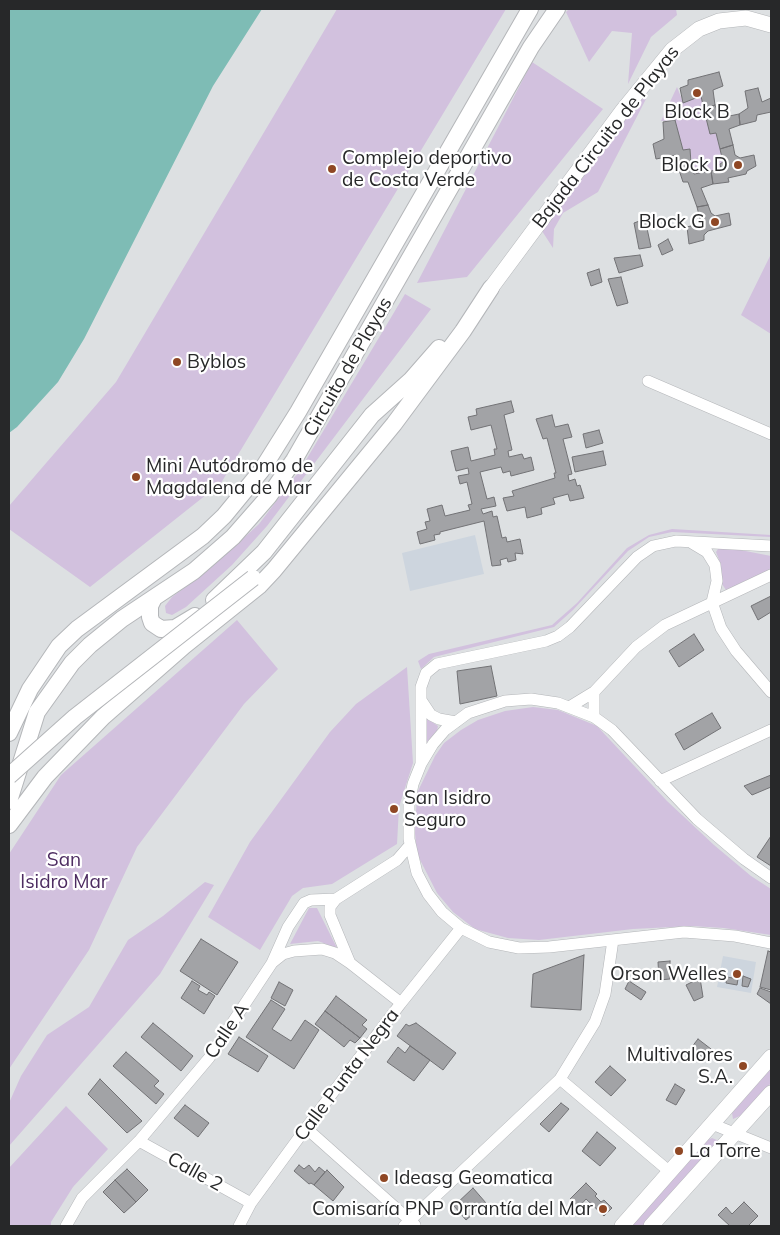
<!DOCTYPE html>
<html>
<head>
<meta charset="utf-8">
<style>
	body { margin:0 }
	#map { position:relative; width:780px; height:1235px; overflow:hidden; background:#dde0e2; font-family:Mulish,sans-serif }
	canvas { display:block }
	.frame { position:absolute; inset:0; border:10px solid #272829; pointer-events:none }
</style>
</head>
<body>
<div id="map">
<canvas width="780" height="1235"></canvas>
<div class="frame"></div>
</div>
<script>
const c = document.querySelector('canvas').getContext('2d');
c.lineJoin = 'round';
function fill(path, color) { c.fillStyle = color; c.fill(path, 'evenodd'); }
const shape = rows => new Path2D(rows.map(r => 'M' + r).join(''));
function trace(path, color, width, dash) { c.strokeStyle = color; c.lineWidth = width; c.lineCap = dash ? 'butt' : 'round'; c.setLineDash(dash || []); c.stroke(path); }
function label(font, color, halo, rows, align = 'center') {
  c.font = font + ' Mulish,sans-serif'; c.lineWidth = 4.5; c.setLineDash([]); c.textBaseline = 'middle'; c.strokeStyle = halo; c.fillStyle = color; for (const [text, x, y, turn = 0] of rows) {
    c.save(); c.translate(x, y); c.rotate((+turn || 0) * Math.PI / 180); c.textAlign = isNaN(turn) ? turn : align; if (halo) c.strokeText(text, 0, 0); c.fillText(text, 0, 0); c.restore();
  }
}
const built = shape([
	[475,535,484,574,410,591,402,553],
	[723,956,756,962,751,993,717,987]
]);
const green = shape([
	[337,9,506,9,221,483,90,587,9,529,9,506,116,382],
	[569,9,676,9,677,15,651,37,628,84,632,33,612,31,589,62,566,12],
	[532,62,603,109,467,277,417,283],
	[677,87,683,102,701,96,710,133,716,133,723,162,720,164,721,169,694,174,690,150,683,150,675,120,661,121],
	[643,95,646,99,598,192,563,213,554,229,553,248,542,231],
	[771,254,771,334,741,315],
	[405,294,431,309,267,526,232,565,186,607,172,615,166,613,165,606,172,597,212,567,259,524,300,470],
	[672,529,771,535,771,537,672,532,649,537,628,551,573,610,554,627,434,657,421,669,418,661,429,654,552,625,577,603,627,548,649,535],
	[720,546,771,556,771,569,726,590,722,584,721,565,716,552],
	[237,620,278,669,244,704,137,847,89,950,9,1069,9,854,61,775],
	[407,667,413,763,399,807,397,844,332,884,303,888,292,896,260,950,208,917,250,842,330,732,356,704],
	[533,707,558,710,597,726,667,801,714,845,751,876,771,889,771,935,724,928,692,926,633,929,539,940,508,938,475,929,453,912,437,893,417,854,415,833,417,793,435,756,444,743,461,730,478,720,505,711],
	[425,717,438,726,437,731,426,743],
	[205,882,214,885,160,974,9,1146,9,1103,21,1076,47,1035,89,1007,128,940,163,916],
	[309,908,317,908,337,948,318,941,290,944],
	[771,1068,771,1083,742,1115,733,1119,732,1113],
	[66,1106,108,1149,73,1187,51,1222,51,1226,9,1226,9,1168],
	[712,1138,719,1141,644,1226,630,1226,705,1141]
]);
const water = shape([
	[9,9,262,9,213,86,84,339,58,382,17,427,9,433]
]);
const building = shape([
	[719,72,723,86,713,90,715,105,704,110,701,96,683,103,680,88,688,85,688,80,719,72],
	[758,88,762,102,771,98,771,112,757,115,756,121,740,125,739,114,748,108,745,91,758,88],
	[715,105,720,118,739,114,740,125,729,129,733,145,720,149,716,133,710,134,704,110,715,105],
	[675,120,683,150,690,149,691,163,677,164,676,155,656,159,653,144,664,139,663,122,675,120],
	[733,145,735,155,740,158,754,155,756,166,747,171,746,174,728,178,729,182,713,184,711,171,721,169,720,164,723,162,720,149,733,145],
	[691,163,694,174,711,171,713,184,701,188,708,205,697,207,688,182,683,182,677,164,691,163],
	[708,205,711,213,715,216,729,213,731,225,708,231,704,235,704,240,689,244,687,227,698,224,700,219,697,207,708,205],
	[645,219,651,247,639,249,634,223,645,219],
	[668,239,673,250,662,255,658,245,668,239],
	[640,255,643,266,619,273,614,258,640,255],
	[599,269,602,282,591,286,587,273,599,269],
	[621,277,628,303,617,306,608,279,621,277],
	[511,401,514,412,504,415,512,450,508,451,509,457,522,454,524,459,531,457,534,470,511,476,510,471,503,473,501,467,480,472,487,499,494,497,496,506,481,509,483,514,492,511,493,517,497,516,502,538,506,537,507,542,520,539,523,554,515,553,516,560,508,562,507,558,500,560,501,565,492,566,484,521,440,532,440,534,434,535,435,540,420,544,417,532,427,529,425,522,430,521,427,509,442,505,445,516,470,510,468,505,472,504,467,482,460,484,458,476,469,474,468,468,456,471,451,451,468,447,471,461,495,455,494,449,497,449,491,425,471,430,468,417,477,415,476,409,511,401],
	[552,415,555,427,568,424,572,437,563,439,572,474,568,475,569,481,575,479,577,486,580,485,584,498,570,501,568,494,553,498,555,504,541,508,542,514,527,518,525,507,507,511,503,498,514,496,512,491,555,478,554,473,556,473,547,438,543,439,536,419,552,415],
	[599,430,603,443,586,448,583,434,599,430],
	[603,451,606,465,575,472,572,457,603,451],
	[771,596,771,612,758,620,751,606,771,596],
	[694,634,704,650,679,667,669,651,694,634],
	[491,666,497,696,460,704,457,671,491,666],
	[712,713,721,728,684,750,675,734,712,713],
	[771,775,771,787,752,795,744,786,771,775],
	[771,836,771,866,757,857,771,836],
	[201,939,238,962,217,995,180,971,201,939],
	[768,951,771,952,771,990,760,987,768,951],
	[584,955,581,1010,531,1007,533,974,584,955],
	[670,961,670,979,659,980,658,962,670,961],
	[743,976,751,979,748,987,742,986,743,976],
	[727,977,738,979,737,985,726,983,727,977],
	[700,978,703,997,694,1001,686,985,700,978],
	[192,981,200,986,198,990,207,995,209,992,215,996,204,1014,181,998,192,981],
	[629,981,646,992,641,1000,625,989,629,981],
	[279,982,293,990,285,1006,271,998,279,982],
	[760,988,771,992,771,1004,757,994,760,988],
	[336,996,367,1020,362,1025,367,1029,360,1038,325,1011,336,996],
	[271,1000,285,1009,272,1029,291,1041,305,1020,319,1030,294,1069,246,1037,271,1000],
	[325,1011,360,1038,355,1043,350,1040,344,1047,315,1024,325,1011],
	[153,1023,193,1056,181,1071,141,1037,153,1023],
	[416,1023,456,1053,443,1070,397,1036,406,1024,409,1026,416,1023],
	[239,1037,268,1056,258,1072,228,1054,239,1037],
	[698,1039,711,1049,704,1058,691,1048,698,1039],
	[410,1046,430,1060,414,1081,387,1062,398,1047,405,1053,410,1046],
	[126,1052,159,1081,154,1086,164,1094,156,1104,113,1066,126,1052],
	[610,1066,626,1080,611,1096,595,1082,610,1066],
	[100,1079,142,1121,127,1133,88,1094,100,1079],
	[675,1084,685,1090,676,1105,666,1100,675,1084],
	[561,1103,569,1109,549,1132,540,1124,561,1103],
	[185,1105,209,1123,198,1137,174,1118,185,1105],
	[597,1132,616,1148,600,1166,582,1151,597,1132],
	[299,1165,304,1169,309,1165,315,1172,319,1167,325,1172,314,1185,311,1183,309,1184,294,1171,299,1165],
	[127,1169,148,1190,136,1202,115,1180,127,1169],
	[327,1170,344,1187,333,1201,314,1185,327,1170],
	[115,1180,136,1202,124,1213,103,1192,115,1180],
	[586,1183,597,1194,595,1196,601,1202,604,1200,612,1208,604,1216,586,1199,579,1207,570,1199,586,1183],
	[473,1188,486,1203,466,1220,454,1206,473,1188],
	[744,1202,758,1216,748,1226,730,1226,718,1215,726,1207,732,1214,744,1202]
]);
const minor = shape([
	[648,381,771,434],
	[692,543,707,552,715,565,717,581,712,602,721,628,736,651,771,692],
	[421,700,431,715,439,719,456,722],
	[571,706,594,692,636,647,665,625,771,575],
	[594,717,594,692],
	[421,763,421,687,426,673,437,664,546,641,558,636,570,627,637,557,653,546,676,541,771,546],
	[660,781,771,730],
	[771,878,744,859,697,819,612,730,594,717,558,703,531,699,505,701,468,713,445,730,433,744,421,764,413,784,409,805,409,839,417,873,428,894,442,912,461,928,489,942,519,948,549,947,684,932,735,936,771,943],
	[336,899,330,907,330,915,350,963],
	[273,962,283,954,294,951,322,949,335,953,350,963,401,1003],
	[560,1079,670,1172],
	[712,1124,771,1148],
	[306,1128,415,1225],
	[139,1141,251,1203],
	[66,1226,82,1198,139,1141,209,1058,272,963,288,927,304,903,311,900,336,899,397,860,410,845],
	[239,1226,251,1203,306,1128,401,1003,461,928],
	[404,1226,560,1079,595,1022,605,994,613,940]
]);
const major = shape([
	[491,288,623,110,672,50,699,29,719,21,746,18,771,25],
	[622,1226,771,1057],
	[651,1226,771,1093]
]);
const highway = shape([
	[404,388,439,348],
	[154,598,150,606,150,617,152,623,161,629,175,628,195,616],
	[214,600,264,552,372,415,411,380],
	[9,733,30,689,59,646,77,629,203,536,224,516,261,471,298,412,530,9],
	[9,801,37,712,72,663,90,645,122,619,194,571,233,537,269,496,294,460,531,47,557,9],
	[9,825,45,777,103,717,184,646,259,586,274,570,394,424,463,331,491,288]
]);
const highwayBridge = shape([
	[9,776,75,717,253,578]
]);
const markers = [
	[697,93,5,"#8f4724"],
	[738,165,5,"#8f4724"],
	[332,169,5,"#8f4724"],
	[715,222,5,"#8f4724"],
	[177,362,5,"#8f4724"],
	[136,477,5,"#8f4724"],
	[394,809,5,"#8f4724"],
	[737,974,5,"#8f4724"],
	[743,1066,5,"#8f4724"],
	[679,1151,5,"#8f4724"],
	[384,1178,5,"#8f4724"],
	[603,1209,5,"#8f4724"]
];
const poiNames = [
	["Block B",697,112,"center"],
	["Complejo deportivo",342,158],
	["de Costa Verde",342,180],
	["Block D",728,165,"right"],
	["Block G",705,222,"right"],
	["Byblos",187,362],
	["Mini Autódromo de",146,466],
	["Magdalena de Mar",146,488],
	["San Isidro",404,798],
	["Seguro",404,820],
	["Orson Welles",727,974,"right"],
	["Multivalores",733,1055,"right"],
	["S.A.",733,1077,"right"],
	["La Torre",689,1151],
	["Ideasg Geomatica",394,1178],
	["Comisaría PNP Orrantía del Mar",593,1209,"right"]
];
const streetNames = [
	["Bajada Circuito de Playas",606,137,-52],
	["Circuito de Playas",348,367,-60],
	["Calle A",227,1031,-56],
	["Calle Punta Negra",347,1075,-53],
	["Calle 2",195,1172,29]
];
const parkNames = [
	["San",64,860],
	["Isidro Mar",64,882]
];
fill(built, '#cdd5de');
fill(green, '#d2c1de');
fill(water, '#7ebcb5');
fill(building, '#a2a3a6');
trace(building, '#727275', 1);
trace(minor, '#b4b6b9', 12);
trace(major, '#b4b6b9', 16);
trace(highway, '#b4b6b9', 18);
trace(minor, '#fff', 11);
trace(major, '#fff', 15);
trace(highway, '#fff', 16);
trace(highwayBridge, '#b4b6b9', 18, []);
trace(highwayBridge, '#fff', 16);
for (const [x, y, r, color] of markers) { const dot = new Path2D(); dot.arc(x, y, r, 0, 2 * Math.PI); c.fillStyle = color; c.fill(dot); trace(dot, '#fff', 2); }
label('19px', '#272829', '#fff', poiNames, 'left');
label('19px', '#272829', '#fff', streetNames);
label('19px', '#4d2c61', '#fff', parkNames);
</script>
</body>
</html>
